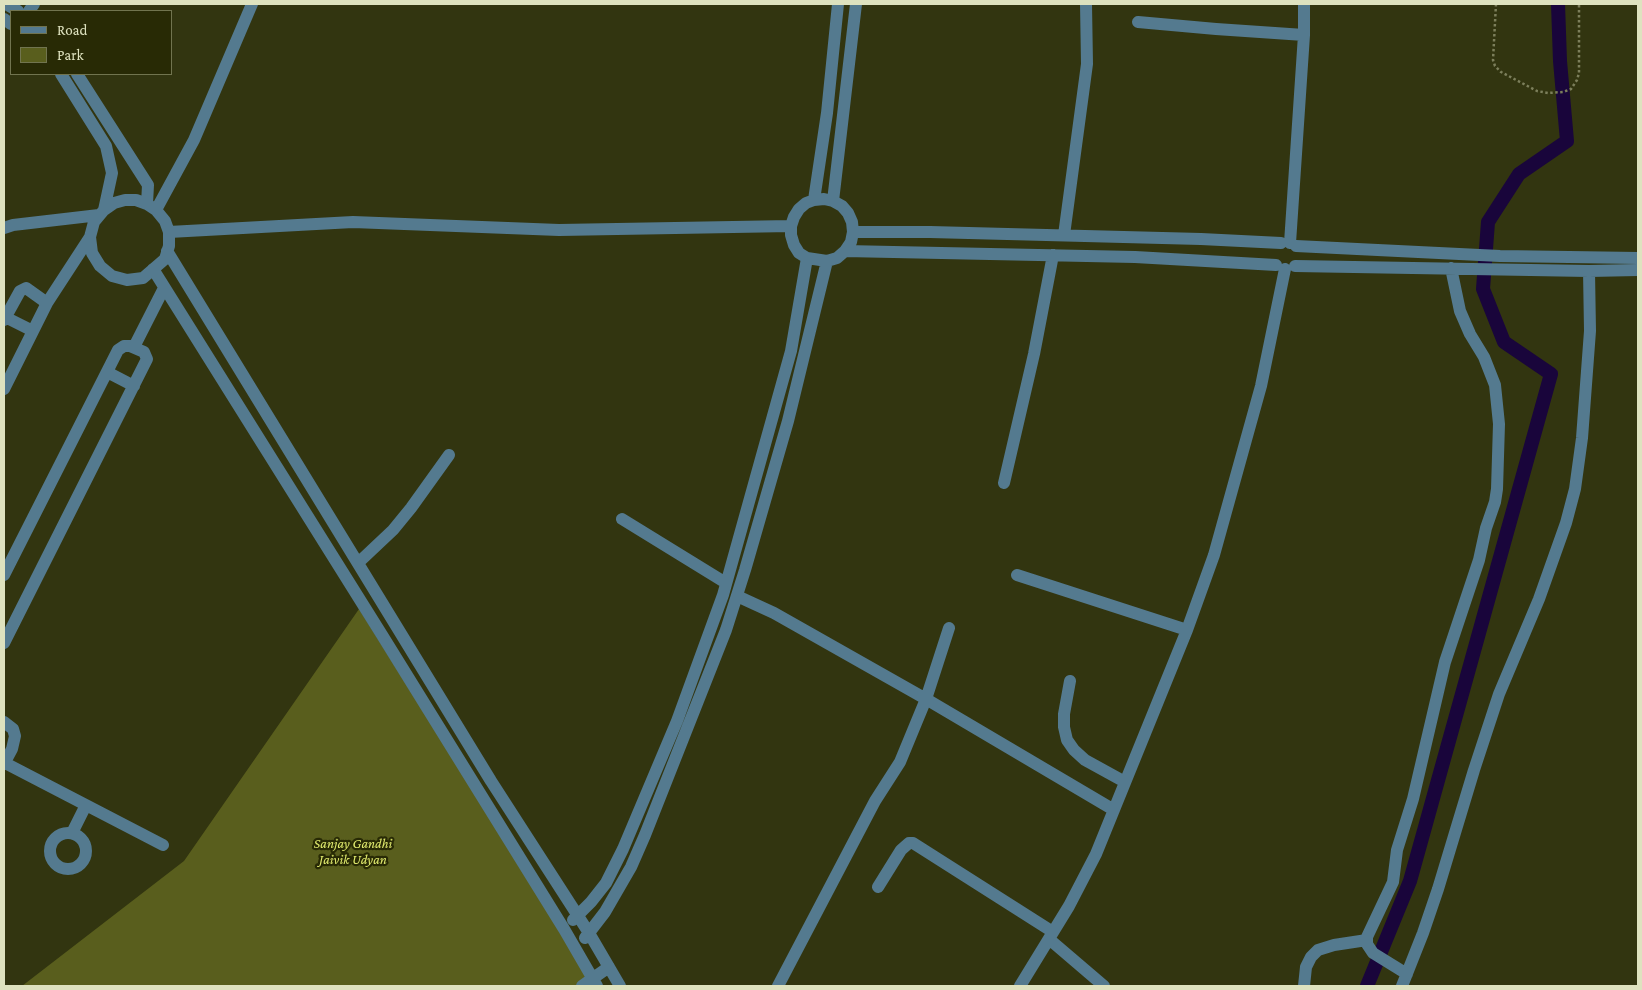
<!DOCTYPE html>
<html>
<head>
<meta charset="utf-8">
<style>
	body { margin:0 }
	#map { position:relative; width:1642px; height:990px; overflow:hidden; background:#323510; font-family:"Crimson Pro",serif }
	canvas { display:block }
	.frame { position:absolute; inset:0; border:5px solid #dee2bf; pointer-events:none }
	.legend { position:absolute; left:10px; top:10px; width:162px; height:65px; box-sizing:border-box; background:#282a05; border:1px solid #71744f; margin:0; padding:6px 9px; list-style:none; font-size:15px; color:#dee2bf }
	.legend li { display:flex; align-items:center; gap:10px; height:25px }
	.legend b { width:25px; border:1px solid #71744f }
</style>
</head>
<body>
<div id="map">
<canvas width="1642" height="990"></canvas>
<div class="frame"></div>
<ul class="legend">
<li><b style="height:6px;background:#547a8f"></b>Road</li>
<li><b style="height:14px;background:#595e1d"></b>Park</li>
</ul>
</div>
<script>
const c = document.querySelector('canvas').getContext('2d');
c.lineJoin = 'round';
function fill(path, color) { c.fillStyle = color; c.fill(path, 'evenodd'); }
const shape = rows => new Path2D(rows.map(r => 'M' + r).join(''));
function trace(path, color, width, dash) { c.strokeStyle = color; c.lineWidth = width; c.lineCap = dash ? 'butt' : 'round'; c.setLineDash(dash || []); c.stroke(path); }
function label(font, color, halo, rows, align = 'center') {
  c.font = font + ' "Crimson Pro",serif'; c.lineWidth = 4.5; c.setLineDash([]); c.textBaseline = 'middle'; c.strokeStyle = halo; c.fillStyle = color; for (const [text, x, y, turn = 0] of rows) {
    c.save(); c.translate(x, y); c.rotate((+turn || 0) * Math.PI / 180); c.textAlign = isNaN(turn) ? turn : align; if (halo) c.strokeText(text, 0, 0); c.fillText(text, 0, 0); c.restore();
  }
}
const green = shape([
	[359,609,595,986,22,986,184,861]
]);
const canal = shape([
	[1367,986,1410,881,1551,374,1504,342,1483,289,1488,222,1519,174,1567,141,1560,61,1558,4]
]);
const path = shape([
	[1496,4,1493,60,1495,66,1501,72,1537,91,1548,93,1563,92,1571,89,1577,80,1579,73,1579,4]
]);
const minor = shape([
	[6,4,18,11],
	[29,11,34,4],
	[4,19,11,24],
	[1138,22,1216,29,1304,35],
	[61,74,106,146,112,173,104,210],
	[77,74,148,185,147,204],
	[125,200,136,200,147,204,156,210,165,221,169,232,169,246,165,259,143,278,127,280,112,276,100,266,92,253,90,237,94,222,104,210,114,203,125,200],
	[814,200,827,113,838,4],
	[833,201,856,4],
	[156,210,194,140,252,4],
	[4,228,13,225,99,215],
	[169,232,353,222,559,230,791,226],
	[853,232,930,232,1201,239,1281,243],
	[1064,235,1087,64,1086,4],
	[1290,243,1304,35,1304,4],
	[1296,246,1500,256,1638,258],
	[167,251,491,781,589,933,620,986],
	[845,251,851,242,853,232,852,222,848,213,842,206,833,201,824,199,814,200,806,203,799,209,794,217,791,226,791,235,794,245,799,253,807,258,827,261,837,258,845,251,1135,257,1276,265],
	[1295,266,1589,271,1638,270],
	[153,269,382,635,564,929,597,986],
	[5,317,33,331],
	[4,320,20,291,26,288,47,303],
	[134,347,164,288],
	[107,372,134,386],
	[4,389,47,303,90,237],
	[1004,483,1034,354,1053,255],
	[622,519,726,583],
	[358,563,393,530,411,508,449,455],
	[4,575,118,350,124,346,130,346,144,352,147,359,4,643],
	[1017,575,1187,630],
	[737,596,774,613,926,699,1114,810],
	[1070,681,1064,714,1064,727,1067,740,1074,750,1085,760,1125,782],
	[4,722,13,729,15,736,12,749,4,764],
	[5,763,163,845],
	[72,833,86,805],
	'50 851a18 18 0 1 1 36 0a18 18 0 1 1-36 0Z',
	[878,887,901,850,909,843,913,843,1053,932],
	[573,920,591,902,606,883,623,849,677,721,723,595,791,351,807,258],
	[585,938,605,912,631,867,645,835,726,630,745,570,788,421,827,261],
	[1049,939,1104,986],
	[1407,974,1373,953,1367,944,1367,937,1393,882,1397,850,1413,799,1445,662,1479,560,1486,528,1495,502,1497,489,1499,424,1495,385,1484,357,1470,334,1460,311,1451,268],
	[582,986,609,967],
	[778,986,875,801,900,762,926,699,949,628],
	[1020,986,1069,906,1096,854,1187,630,1214,555,1261,386,1285,269],
	[1304,986,1306,967,1311,957,1318,950,1334,945,1367,940],
	[1402,986,1423,933,1438,889,1474,770,1499,694,1539,599,1566,523,1575,489,1582,438,1590,331,1589,271]
]);
const parkNames = [
	["Sanjay Gandhi",353,844],
	["Jaivik Udyan",353,860]
];
fill(green, '#595e1d');
trace(canal, '#19053b', 14);
trace(path, '#7c7f5b', 2.5, [2.5, 2.5]);
trace(minor, '#547a8f', 12);
label('italic 14px', '#e1eb6e', '#282a05', parkNames);
</script>
</body>
</html>
